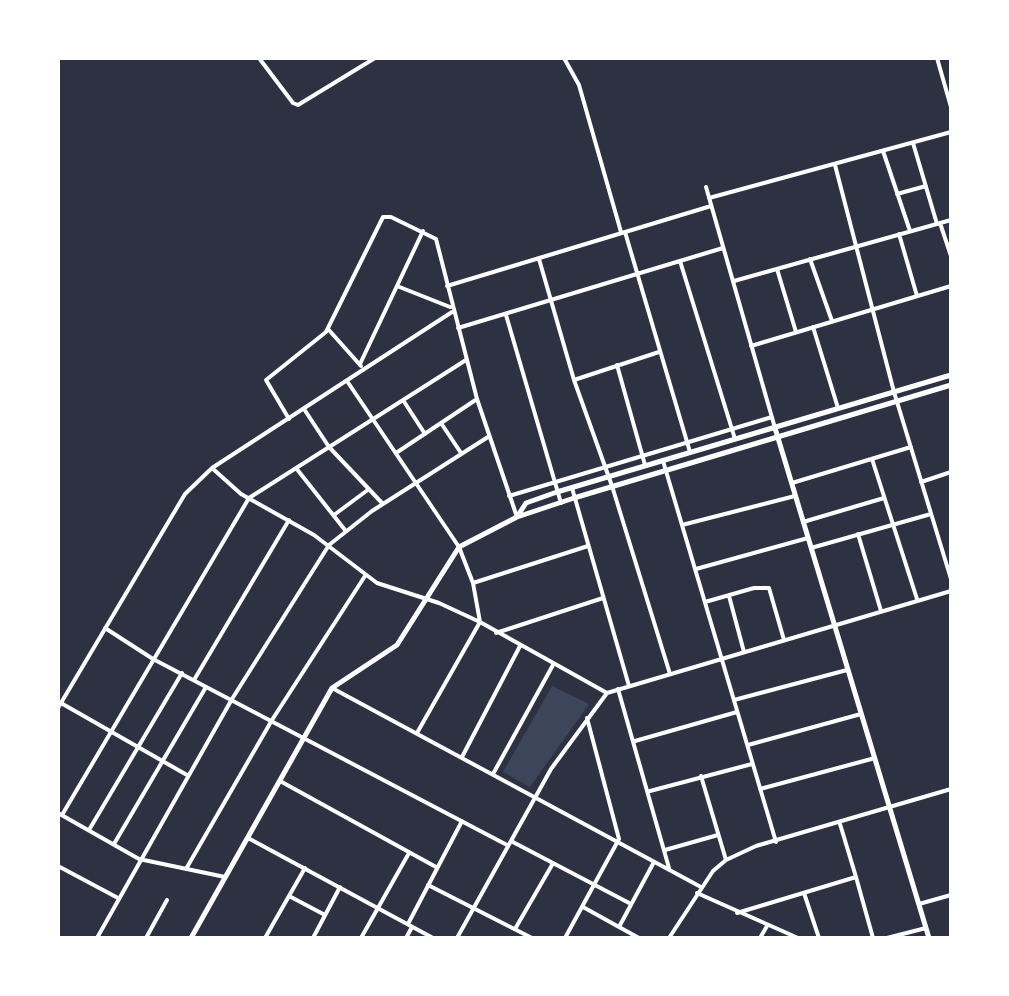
<!DOCTYPE html>
<html>
<head>
<meta charset="utf-8">
<style>
	body { margin:0 }
	#map { position:relative; width:1009px; height:996px; overflow:hidden; background:#2d3142; font-family:"Noto Sans",sans-serif }
	canvas { display:block }
	.frame { position:absolute; inset:0; border:60px solid #fff; pointer-events:none }
</style>
</head>
<body>
<div id="map">
<canvas width="1009" height="996"></canvas>
<div class="frame"></div>
</div>
<script>
const c = document.querySelector('canvas').getContext('2d');
c.lineJoin = 'round';
function fill(path, color) { c.fillStyle = color; c.fill(path, 'evenodd'); }
const shape = rows => new Path2D(rows.map(r => 'M' + r).join(''));
function trace(path, color, width, dash) { c.strokeStyle = color; c.lineWidth = width; c.lineCap = dash ? 'butt' : 'round'; c.setLineDash(dash || []); c.stroke(path); }
const green = shape([
	[552,686,589,704,530,787,503,772]
]);
const minor = shape([
	[259,58,293,103,298,105,375,58],
	[564,58,579,85,621,232],
	[937,58,951,107],
	[913,143,937,224],
	[883,151,910,231],
	[835,165,894,392,951,579],
	[706,187,775,428],
	[897,194,926,186],
	[709,198,951,132],
	[940,223,951,256],
	[625,232,690,452],
	[899,234,917,296],
	[539,259,574,380,612,486,670,674],
	[810,259,832,321],
	[680,261,735,439],
	[777,269,796,332],
	[734,281,951,220],
	[397,286,450,307],
	[447,286,711,206],
	[506,315,561,503],
	[813,327,838,408],
	[458,328,723,248],
	[328,329,361,366],
	[751,346,951,286],
	[360,364,423,231],
	[617,365,645,465],
	[574,380,659,352],
	[347,381,459,547,473,583,480,622,607,693],
	[403,400,425,434],
	[304,409,329,447,383,504],
	[289,419,266,380,326,332,383,217,391,217,436,239,477,399,517,517],
	[441,423,461,453],
	[396,453,477,399],
	[872,459,917,599],
	[663,461,776,842],
	[296,468,345,530],
	[921,482,951,472],
	[792,483,911,447],
	[572,488,629,686],
	[509,496,772,417],
	[334,515,369,489],
	[803,522,884,498],
	[682,525,795,496],
	[858,534,881,611],
	[811,548,931,514],
	[696,569,808,538],
	[473,583,588,546],
	[729,596,744,652],
	[705,602,754,588,769,588,784,640],
	[105,628,153,659,507,845],
	[496,633,603,598],
	[194,680,289,520],
	[332,688,701,887],
	[618,689,669,868],
	[734,700,847,670],
	[61,703,187,775],
	[58,708,185,494,211,469],
	[417,733,480,622,439,603,377,583,314,535,241,494,212,468,452,312],
	[635,741,737,712],
	[748,745,861,714],
	[462,757,520,646],
	[493,774,553,665],
	[701,776,726,860],
	[280,781,436,867],
	[760,789,875,758],
	[650,791,752,764],
	[58,813,139,859,225,877],
	[62,815,249,498,466,360],
	[89,830,182,673],
	[248,838,433,938],
	[511,841,631,904],
	[114,844,206,687],
	[665,850,718,835],
	[58,866,118,898],
	[186,869,272,720,365,576],
	[856,877,873,938],
	[428,885,532,938],
	[697,893,798,938],
	[804,893,819,938],
	[289,896,325,915],
	[919,904,951,895],
	[583,907,619,927,654,862],
	[737,913,856,877,840,824],
	[408,924,462,821],
	[619,927,639,938],
	[515,929,552,865],
	[97,938,232,699,329,545,372,511,488,437],
	[146,938,167,900],
	[265,938,305,868],
	[313,938,340,887],
	[361,938,409,853],
	[406,938,412,927],
	[457,938,551,769,607,693,951,591],
	[565,938,619,839,587,718],
	[669,938,713,871,726,860,756,846,951,789],
	[760,938,767,926],
	[887,938,926,928]
]);
const tertiary = shape([
	[775,428,929,938],
	[517,517,526,503,557,492,951,375],
	[191,938,332,688,397,645,459,547,517,517,574,498,951,385]
]);
fill(green, '#3c4559');
trace(minor, '#fff', 4);
trace(tertiary, '#fff', 5);
</script>
</body>
</html>
